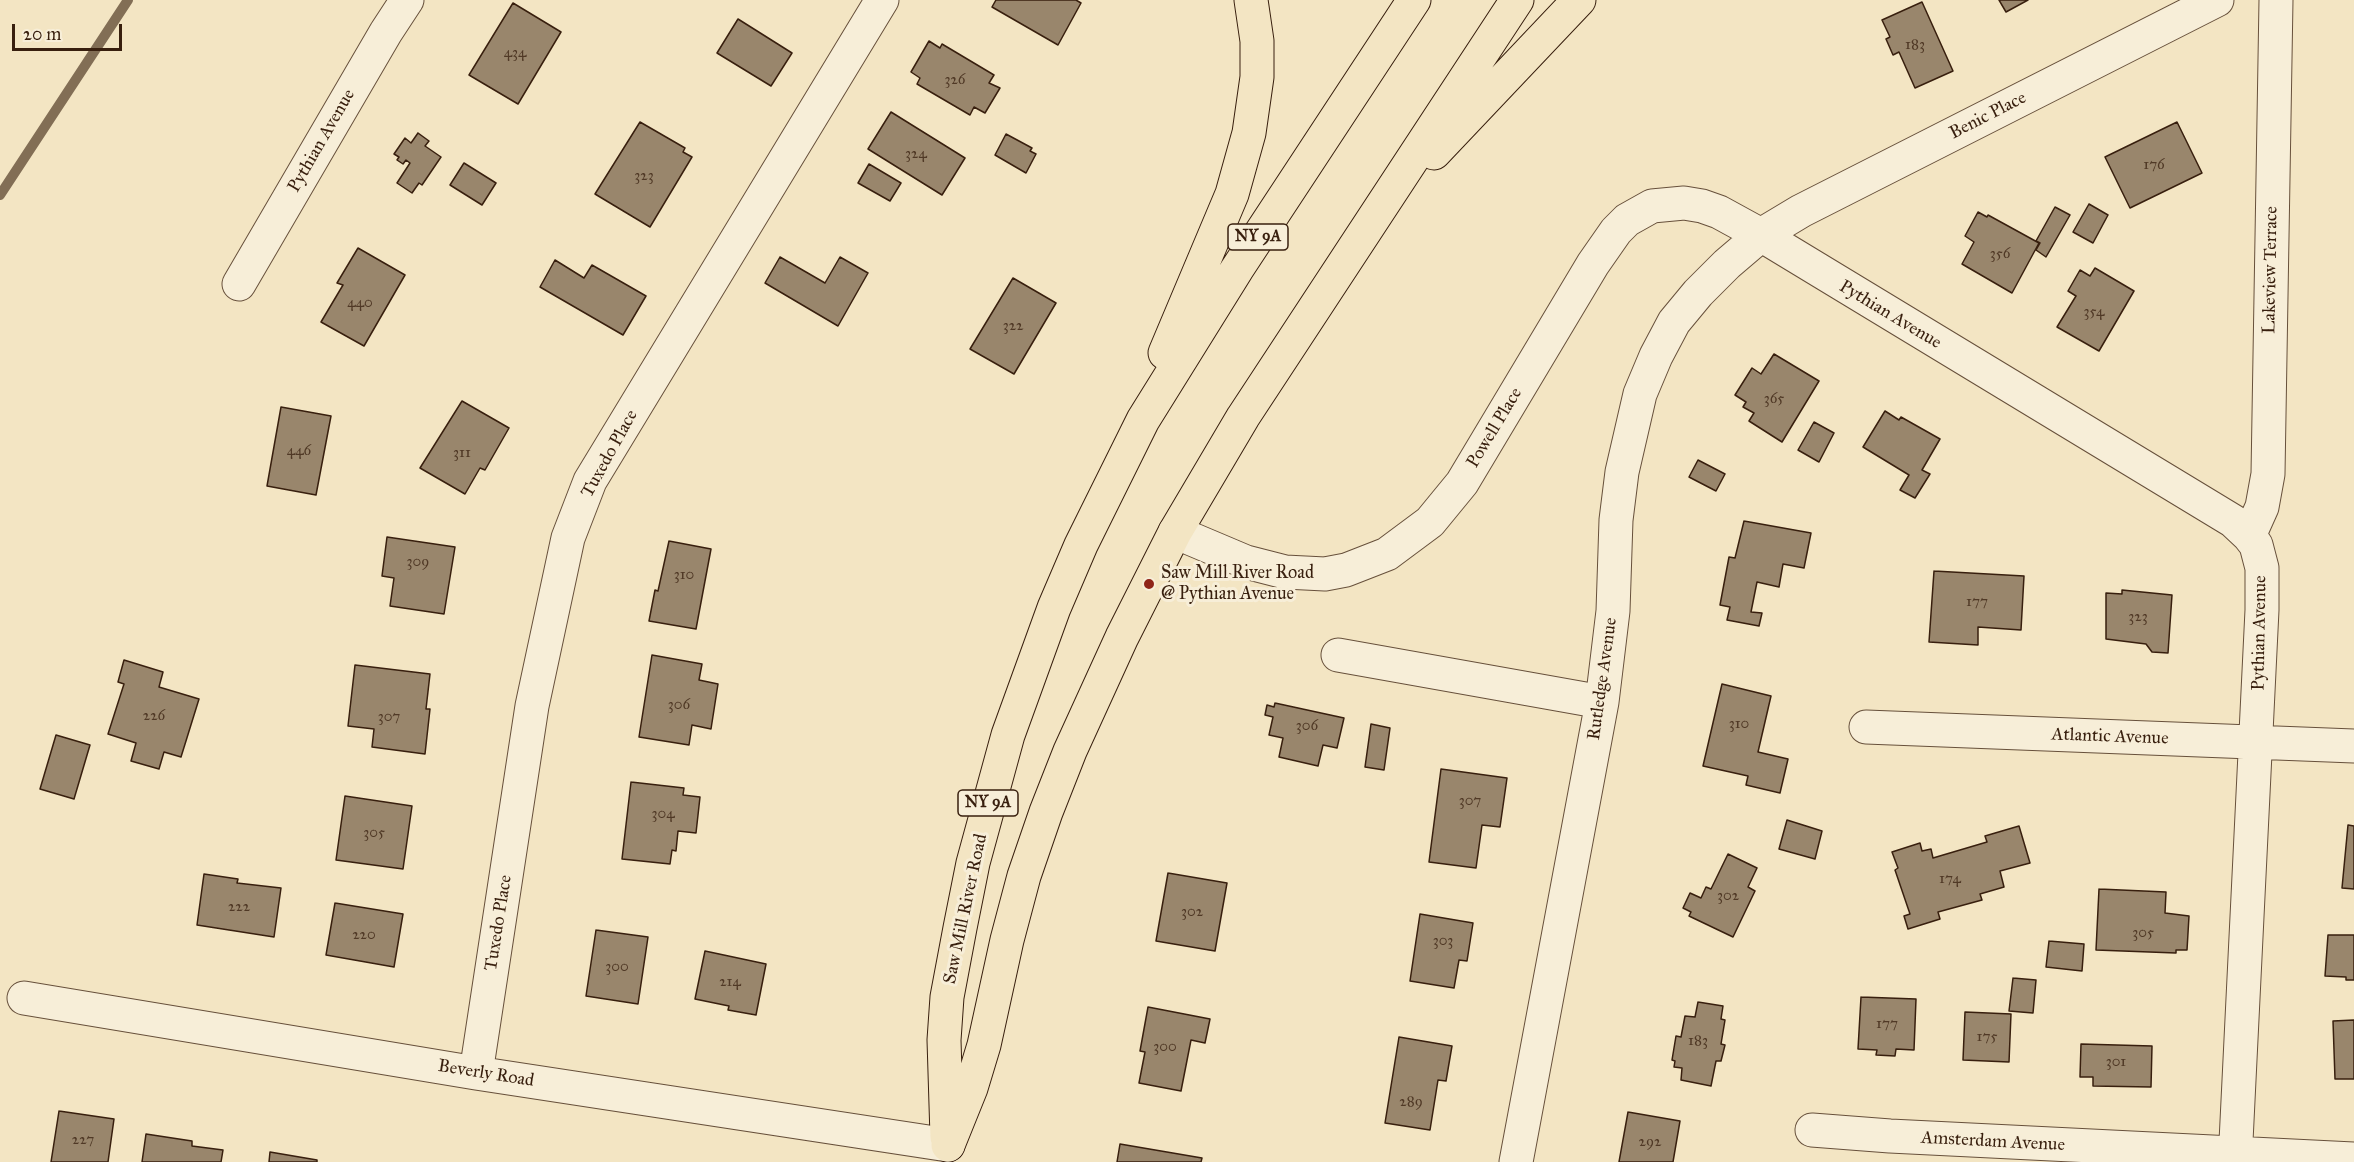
<!DOCTYPE html>
<html>
<head>
<meta charset="utf-8">
<style>
	body { margin:0 }
	#map { position:relative; width:2354px; height:1162px; overflow:hidden; background:#f3e5c3; font-family:"IM FELL Great Primer",serif }
	canvas { display:block }
	.scale { position:absolute; left:12px; top:24px; width:110px; height:27px; box-sizing:border-box; border:3px solid #381f0e; border-top:0; padding-left:8px; font-size:18px; line-height:21px; white-space:nowrap; color:#381f0e; -webkit-text-stroke:4px #f7eed8; paint-order:stroke }
</style>
</head>
<body>
<div id="map">
<canvas width="2354" height="1162"></canvas>
<div class="scale">20 m</div>
</div>
<script>
const c = document.querySelector('canvas').getContext('2d');
c.lineJoin = 'round';
const shape = rows => new Path2D(rows.map(r => 'M' + r).join(''));
function trace(path, color, width, dash) { c.strokeStyle = color; c.lineWidth = width; c.lineCap = dash ? 'butt' : 'round'; c.setLineDash(dash || []); c.stroke(path); }
function fill(path, color) { c.fillStyle = color; c.fill(path, 'evenodd'); }
function label(font, color, halo, rows, align = 'center') {
  c.font = font + ' "IM FELL Great Primer",serif'; c.lineWidth = 6; c.setLineDash([]); c.textBaseline = 'middle'; c.strokeStyle = halo; c.fillStyle = color; for (const [text, x, y, turn = 0] of rows) {
    c.save(); c.translate(x, y); c.rotate((+turn || 0) * Math.PI / 180); c.textAlign = isNaN(turn) ? turn : align; if (halo) c.strokeText(text, 0, 0); c.fillText(text, 0, 0); c.restore();
  }
}
const stream = shape([
	[0,195,128,0]
]);
const building = shape([
	[996,0,1076,0,1081,3,1058,45,992,7,996,0],
	[1999,0,2028,0,2006,12,1999,0],
	[1922,2,1953,71,1915,88,1899,52,1893,55,1886,39,1890,37,1882,20,1922,2],
	[513,3,561,32,518,104,469,75,513,3],
	[738,19,792,53,771,86,717,53,738,19],
	[929,41,940,48,942,44,994,75,989,83,1000,88,985,113,974,107,970,115,917,84,920,78,911,72,929,41],
	[891,112,965,158,942,195,868,149,891,112],
	[640,122,685,148,683,152,692,157,650,227,595,194,640,122],
	[2177,122,2202,173,2130,208,2105,157,2177,122],
	[418,133,429,141,425,146,441,157,422,185,419,183,412,193,397,183,410,163,406,160,403,164,397,160,399,157,394,154,405,138,411,143,418,133],
	[1006,134,1032,148,1030,151,1036,154,1026,173,995,155,1006,134],
	[464,163,496,183,482,205,450,185,464,163],
	[869,164,901,183,890,201,858,183,869,164],
	[2089,204,2108,215,2093,243,2073,232,2089,204],
	[2055,207,2070,215,2046,257,2036,250,2040,243,2036,241,2055,207],
	[1978,212,1987,217,1988,215,2039,243,2012,293,1962,264,1974,242,1965,236,1978,212],
	[358,248,405,275,364,346,321,322,343,285,337,283,358,248],
	[780,257,825,283,840,257,868,273,838,326,765,283,780,257],
	[555,260,584,278,592,265,646,296,623,335,540,287,555,260],
	[2095,268,2134,291,2099,351,2057,327,2076,296,2068,291,2080,270,2090,276,2095,268],
	[1013,278,1056,303,1014,374,970,349,1013,278],
	[1774,354,1819,381,1782,442,1749,421,1754,413,1743,407,1746,402,1735,395,1752,368,1761,374,1774,354],
	[462,401,509,428,485,470,480,468,465,494,420,468,462,401],
	[281,407,331,416,316,495,267,486,281,407],
	[1885,411,1899,420,1901,417,1940,439,1922,470,1930,474,1915,498,1900,490,1909,475,1863,447,1885,411],
	[1814,422,1834,433,1819,462,1798,450,1814,422],
	[1698,460,1725,474,1716,491,1689,477,1698,460],
	[1744,521,1811,533,1804,568,1783,564,1779,587,1757,582,1751,612,1762,613,1759,626,1727,620,1730,607,1720,605,1729,557,1735,558,1744,521],
	[387,537,455,547,444,614,390,606,394,578,382,576,387,537],
	[669,541,711,549,696,629,649,621,655,590,658,591,669,541],
	[1934,571,2024,576,2021,630,1978,627,1978,645,1929,642,1934,571],
	[2122,590,2172,595,2168,653,2152,652,2146,644,2106,639,2106,593,2122,594,2122,590],
	[652,655,702,664,699,680,718,684,711,729,692,725,689,745,639,737,652,655],
	[124,660,163,672,159,687,199,699,181,757,164,752,159,769,131,761,136,743,108,734,124,684,118,682,124,660],
	[355,665,430,674,426,709,430,709,425,754,372,747,374,729,348,726,355,665],
	[1722,684,1771,696,1758,752,1788,759,1780,793,1746,785,1748,776,1703,766,1722,684],
	[1275,703,1344,718,1337,748,1323,745,1318,766,1279,757,1283,738,1269,735,1273,717,1265,715,1267,705,1274,707,1275,703],
	[1371,724,1390,728,1384,770,1365,767,1371,724],
	[56,735,90,745,74,799,40,789,56,735],
	[1441,769,1507,778,1500,827,1482,825,1476,868,1429,862,1441,769],
	[631,782,684,788,683,795,700,797,696,833,678,831,676,851,672,850,670,864,622,859,631,782],
	[345,796,412,806,403,869,336,860,345,796],
	[1787,820,1822,831,1815,859,1779,849,1787,820],
	[2348,825,2354,826,2354,889,2342,888,2348,825],
	[2019,826,2030,863,2000,871,2004,887,1980,894,1982,900,1938,912,1940,919,1908,929,1904,916,1910,914,1895,870,1898,868,1892,852,1920,843,1922,851,1931,849,1933,858,1987,842,1985,836,2019,826],
	[1728,854,1757,868,1748,887,1755,891,1733,937,1689,916,1691,912,1683,908,1690,893,1701,898,1706,887,1711,889,1728,854],
	[1168,873,1227,883,1215,951,1156,941,1168,873],
	[204,874,238,879,237,883,281,888,274,937,197,925,204,874],
	[2099,889,2166,892,2165,913,2189,916,2187,950,2176,950,2176,953,2096,950,2099,889],
	[335,903,403,914,394,967,326,955,335,903],
	[1420,914,1473,923,1467,961,1459,960,1454,988,1410,981,1420,914],
	[596,930,648,937,638,1004,586,996,596,930],
	[2328,935,2354,935,2354,980,2346,980,2346,977,2325,976,2328,935],
	[2049,941,2084,944,2082,971,2046,967,2049,941],
	[705,951,766,964,756,1015,728,1010,729,1006,695,999,705,951],
	[2013,978,2036,980,2033,1013,2009,1011,2013,978],
	[1861,997,1916,999,1914,1050,1896,1049,1895,1056,1876,1055,1877,1050,1858,1049,1861,997],
	[1698,1002,1723,1006,1721,1019,1725,1020,1721,1044,1725,1045,1721,1061,1716,1061,1711,1086,1681,1080,1682,1068,1674,1067,1675,1061,1672,1060,1676,1036,1681,1037,1685,1016,1695,1017,1698,1002],
	[1148,1007,1210,1019,1205,1043,1191,1040,1181,1091,1139,1083,1145,1052,1140,1051,1148,1007],
	[1965,1012,2011,1014,2009,1062,1963,1060,1965,1012],
	[2354,1020,2354,1079,2335,1079,2333,1021,2354,1020],
	[1399,1037,1452,1046,1446,1081,1438,1080,1430,1130,1385,1123,1399,1037],
	[2081,1044,2152,1046,2151,1087,2093,1086,2093,1077,2080,1077,2081,1044],
	[59,1111,114,1119,108,1162,51,1162,59,1111],
	[1628,1112,1680,1121,1673,1162,1619,1162,1628,1112],
	[146,1134,192,1141,192,1146,223,1150,221,1162,142,1162,146,1134],
	[1120,1144,1202,1158,1201,1162,1117,1162,1120,1144],
	[270,1152,317,1160,317,1162,269,1162,270,1152]
]);
const minor = shape([
	[239,284,386,32,407,0],
	[1175,532,1246,562,1285,572,1325,574,1346,570,1387,554,1430,522,1462,483,1593,264,1616,231,1627,220,1652,206,1684,203,1702,206,1719,212,1761,235,2233,521,2249,536,2256,545,2262,568,2262,610,2235,1162],
	[2249,536,2262,507,2268,474,2276,0],
	[1338,655,1602,702],
	[1866,727,2354,746],
	[24,998,476,1073,948,1145],
	[476,1073,532,706,568,538,590,481,882,0],
	[1812,1130,1890,1136,2354,1159],
	[1516,1162,1602,702,1613,611,1616,520,1622,472,1640,394,1656,356,1674,322,1698,293,1727,264,1761,235,1801,211,2217,0]
]);
const major = shape([
	[1434,153,1579,0],
	[1165,353,1232,194,1249,133,1257,77,1257,41,1251,0],
	[947,1137,944,1040,947,997,960,928,973,863,1008,735,1054,608,1081,545,1143,420,1237,269,1414,0],
	[948,1145,971,1088,984,1045,1007,940,1024,876,1046,812,1070,751,1122,637,1175,532,1243,417,1517,0]
]);
const markers = [
	[1149,584,6,"#8f2418"]
];
const numberNames = [
	["183",1915,45],
	["434",515,53],
	["326",955,80],
	["324",916,154],
	["176",2154,165],
	["323",644,176],
	["356",2000,254],
	["440",360,303],
	["354",2094,312],
	["322",1013,326],
	["365",1774,399],
	["446",299,451],
	["311",462,453],
	["309",418,562],
	["310",684,575],
	["177",1977,602],
	["323",2138,617],
	["306",679,705],
	["226",154,716],
	["307",389,717],
	["310",1739,724],
	["306",1307,726],
	["307",1470,801],
	["304",663,814],
	["305",374,833],
	["174",1950,879],
	["302",1728,896],
	["222",239,907],
	["302",1192,912],
	["305",2143,933],
	["220",364,935],
	["303",1443,941],
	["300",617,967],
	["214",730,982],
	["177",1887,1024],
	["175",1987,1037],
	["183",1698,1041],
	["300",1165,1047],
	["301",2116,1062],
	["289",1411,1102],
	["227",83,1140],
	["292",1650,1142]
];
const shields = [
	[1258,237,60],
	[988,803,60]
];
const shieldNames = [
	["NY 9A",1258,237],
	["NY 9A",988,803]
];
const streetNames = [
	["Benic Place",1988,116,-27],
	["Pythian Avenue",322,141,-60],
	["Lakeview Terrace",2271,270,-89],
	["Pythian Avenue",1890,315,31],
	["Powell Place",1495,428,-59],
	["Tuxedo Place",610,454,-61],
	["Pythian Avenue",2260,633,-89],
	["Rutledge Avenue",1603,679,-82],
	["Atlantic Avenue",2110,737,2],
	["Saw Mill River Road",966,909,-78],
	["Tuxedo Place",499,923,-81],
	["Beverly Road",486,1074,9],
	["Amsterdam Avenue",1993,1142,3]
];
const poiNames = [
	["Saw Mill River Road",1161,574],
	["@ Pythian Avenue",1161,595]
];
trace(stream, '#826e55', 10);
fill(building, '#99866c');
trace(building, '#381f0e', 1.5);
trace(minor, '#67503b', 35);
trace(major, '#381f0e', 35);
trace(minor, '#f7eed8', 33);
trace(major, '#f3e5c3', 33);
for (const [x, y, r, color] of markers) { const dot = new Path2D(); dot.arc(x, y, r, 0, 2 * Math.PI); c.fillStyle = color; c.fill(dot); trace(dot, '#f7eed8', 2); }
label('15px', '#503926', null, numberNames);
for (const [x, y, w] of shields) { const box = new Path2D(); box.roundRect(x - w / 2, y - 13, w, 26, 4.5); c.fillStyle = '#f7eed8'; c.fill(box); trace(box, '#381f0e', 1.5); }
label('bold 16px', '#381f0e', null, shieldNames);
label('18px', '#381f0e', '#f7eed8', streetNames);
label('18px', '#381f0e', '#f7eed8', poiNames, 'left');
</script>
</body>
</html>
